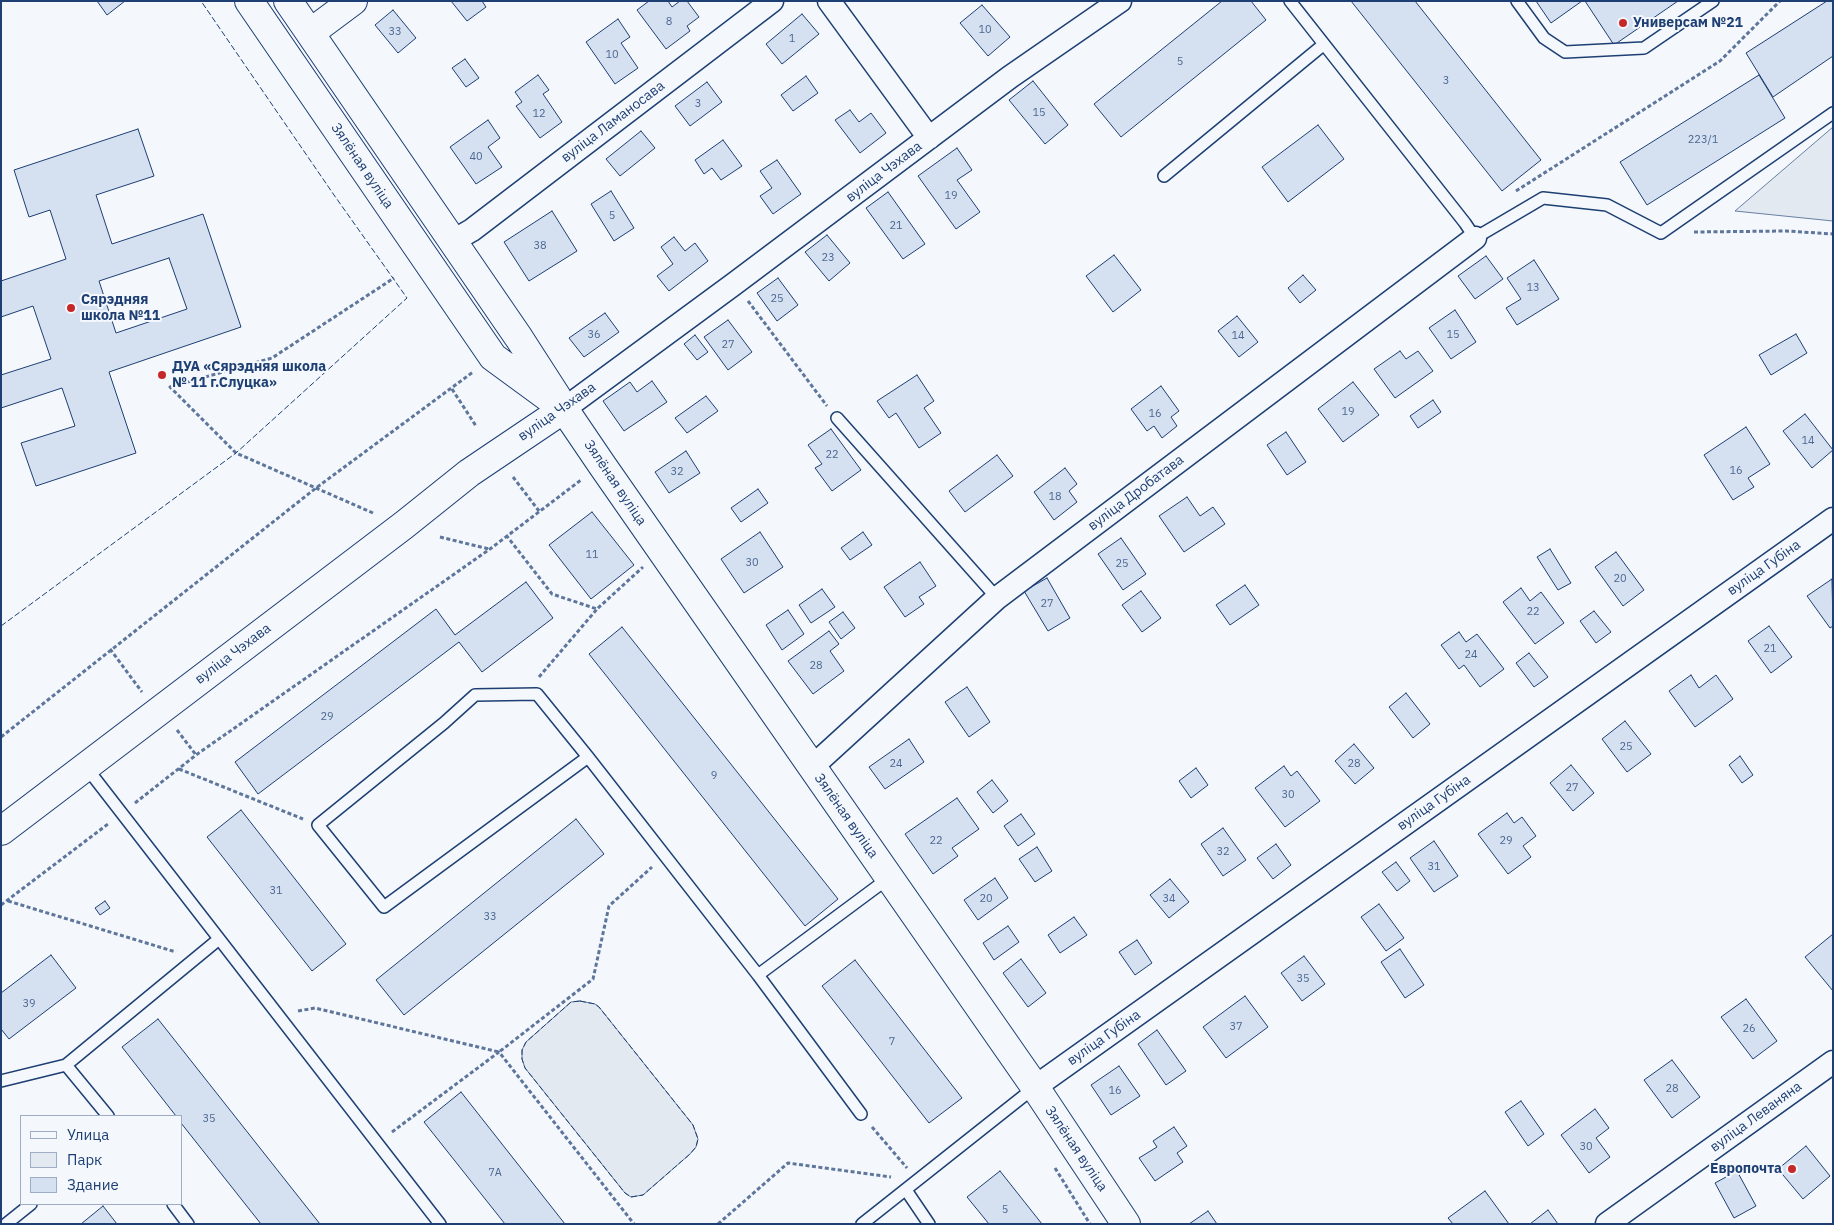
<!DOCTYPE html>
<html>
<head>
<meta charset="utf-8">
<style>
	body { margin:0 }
	#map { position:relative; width:1834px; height:1225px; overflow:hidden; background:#f4f7fb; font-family:"IBM Plex Sans",sans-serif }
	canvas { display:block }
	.frame { position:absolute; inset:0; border:2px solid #1d3f73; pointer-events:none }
	.legend { position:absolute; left:20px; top:1115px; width:162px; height:90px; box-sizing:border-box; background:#f4f7fb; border:1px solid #9eadc5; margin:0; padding:6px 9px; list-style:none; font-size:15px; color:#1d3f73 }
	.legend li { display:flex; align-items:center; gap:10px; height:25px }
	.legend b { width:25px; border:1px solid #9eadc5 }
</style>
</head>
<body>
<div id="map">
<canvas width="1834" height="1225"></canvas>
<div class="frame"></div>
<ul class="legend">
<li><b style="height:6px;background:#f4f7fb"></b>Улица</li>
<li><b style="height:14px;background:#e3e9f0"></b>Парк</li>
<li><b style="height:14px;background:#d5e0f0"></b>Здание</li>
</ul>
</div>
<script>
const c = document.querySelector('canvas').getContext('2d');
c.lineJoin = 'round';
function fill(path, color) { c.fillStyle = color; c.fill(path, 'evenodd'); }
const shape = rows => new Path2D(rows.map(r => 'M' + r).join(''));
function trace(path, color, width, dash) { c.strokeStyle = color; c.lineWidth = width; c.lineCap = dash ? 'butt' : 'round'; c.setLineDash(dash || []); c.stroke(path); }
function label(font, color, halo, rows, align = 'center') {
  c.font = font + ' "IBM Plex Sans",sans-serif'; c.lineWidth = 4; c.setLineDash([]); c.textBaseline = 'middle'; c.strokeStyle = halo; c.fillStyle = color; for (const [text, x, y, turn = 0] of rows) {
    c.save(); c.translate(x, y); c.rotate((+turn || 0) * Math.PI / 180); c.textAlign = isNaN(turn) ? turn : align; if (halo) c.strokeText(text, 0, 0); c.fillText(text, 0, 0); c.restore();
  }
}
const green = shape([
	[1833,127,1833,221,1735,211,1833,127],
	[580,1001,595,1004,599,1007,693,1125,698,1139,696,1147,690,1154,643,1195,631,1197,625,1193,525,1068,522,1059,522,1050,526,1042,571,1002,580,1001]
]);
const building = shape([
	[97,1,125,1,107,15,97,1],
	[451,1,482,1,486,7,467,21,451,1],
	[649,1,668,1,672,7,680,1,687,1,699,17,687,26,690,31,666,49,637,10,649,1],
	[1222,1,1251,1,1266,20,1121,137,1094,104,1222,1],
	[1351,1,1415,1,1541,160,1502,191,1351,1],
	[1536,1,1582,1,1551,23,1536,1],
	[1585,1,1678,1,1614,45,1585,1],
	[1827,1,1833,1,1833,56,1773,97,1746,53,1827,1],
	[982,5,1010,37,988,56,960,23,982,5],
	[393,10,416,38,398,53,375,25,393,10],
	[802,14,819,34,782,64,766,44,802,14],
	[618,19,630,37,621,43,638,68,615,84,586,42,618,19],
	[465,59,479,78,466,87,452,68,465,59],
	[538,75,549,90,543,94,562,122,540,138,516,106,522,102,515,92,538,75],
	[1759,75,1785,118,1647,205,1620,162,1759,75],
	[806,76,818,93,793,111,781,95,806,76],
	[1033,81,1068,125,1045,144,1009,100,1033,81],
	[707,82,722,102,690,126,675,106,707,82],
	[850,110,859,122,871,113,886,133,860,153,835,120,850,110],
	[488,120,500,138,488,147,502,167,476,184,450,147,488,120],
	[1318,125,1344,159,1288,202,1262,167,1318,125],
	[138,129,154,176,96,195,112,244,203,214,241,327,109,372,136,453,36,486,21,443,75,426,62,388,1,408,1,375,51,359,33,306,1,317,1,281,66,259,50,210,29,217,14,170,138,129],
	[169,258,187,309,116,333,99,281,169,258],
	[641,131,655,148,620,176,606,159,641,131],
	[723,140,742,166,721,180,712,168,704,174,695,160,723,140],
	[957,148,972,170,957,180,980,212,956,229,918,176,957,148],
	[777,160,801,194,773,214,760,196,772,188,760,171,777,160],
	[611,191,634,228,614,241,591,204,611,191],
	[888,192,925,244,903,259,866,208,888,192],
	[552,211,577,251,529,281,504,242,552,211],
	[827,235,850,263,829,281,805,252,827,235],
	[674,237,685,251,695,243,708,261,669,291,657,276,673,264,661,247,674,237],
	[1114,255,1141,290,1113,312,1086,276,1114,255],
	[1486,256,1503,279,1475,299,1458,276,1486,256],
	[1534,260,1559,299,1517,325,1506,308,1521,299,1507,278,1534,260],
	[1303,275,1316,290,1300,303,1288,288,1303,275],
	[778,278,798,305,777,321,757,293,778,278],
	[1455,310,1476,342,1451,359,1429,328,1455,310],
	[605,313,619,332,584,357,569,338,605,313],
	[1237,316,1258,342,1239,357,1218,331,1237,316],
	[728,320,752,352,728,370,704,337,728,320],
	[1796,334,1807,353,1771,375,1759,355,1796,334],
	[695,335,708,352,697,360,684,344,695,335],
	[1400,351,1406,359,1418,351,1433,371,1395,398,1374,369,1400,351],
	[917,375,934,401,924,408,941,433,919,448,896,413,889,418,877,401,917,375],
	[652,381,667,402,624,431,603,401,630,382,637,392,652,381],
	[1353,382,1379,415,1343,442,1318,409,1353,382],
	[1161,386,1179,411,1171,417,1177,426,1162,438,1154,426,1147,431,1131,409,1161,386],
	[706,396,718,411,687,433,675,418,706,396],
	[1433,400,1441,412,1418,428,1410,416,1433,400],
	[1805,414,1833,450,1812,468,1783,431,1805,414],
	[1746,427,1770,464,1748,478,1754,487,1733,500,1704,455,1746,427],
	[831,429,861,470,832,491,815,468,822,464,808,445,831,429],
	[1286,432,1306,462,1287,475,1267,445,1286,432],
	[686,451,700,473,669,493,655,472,686,451],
	[997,455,1013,476,965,512,949,491,997,455],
	[1065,468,1077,484,1069,491,1077,502,1054,520,1034,492,1065,468],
	[758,489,768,503,741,522,731,508,758,489],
	[1187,497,1200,516,1213,507,1225,524,1184,552,1159,516,1187,497],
	[592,512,634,565,591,599,549,545,592,512],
	[760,532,783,567,744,593,721,559,760,532],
	[863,532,872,545,850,560,841,548,863,532],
	[1121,538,1146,574,1123,590,1098,554,1121,538],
	[1550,549,1571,583,1558,590,1537,557,1550,549],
	[1616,552,1644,590,1623,606,1595,567,1616,552],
	[920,562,936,586,919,597,924,604,905,617,884,587,920,562],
	[1047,578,1070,618,1048,631,1024,591,1047,578],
	[1832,579,1833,626,1830,628,1807,596,1832,579],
	[526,582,553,618,482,672,459,642,258,794,235,762,436,609,455,635,526,582],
	[1245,585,1259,605,1230,625,1216,605,1245,585],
	[1521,588,1530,601,1541,592,1564,623,1535,644,1503,602,1521,588],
	[822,589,835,607,811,623,799,605,822,589],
	[1141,591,1161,618,1142,632,1122,605,1141,591],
	[788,610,804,634,782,650,766,625,788,610],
	[1594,611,1611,632,1596,643,1580,621,1594,611],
	[843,612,855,628,841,639,829,622,843,612],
	[1769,626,1792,657,1771,673,1748,641,1769,626],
	[622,627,838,899,805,926,589,654,622,627],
	[829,631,839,644,830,651,844,671,813,694,788,661,829,631],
	[1459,632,1466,642,1477,634,1504,669,1480,687,1464,665,1459,669,1441,645,1459,632],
	[1529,653,1548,677,1534,687,1516,663,1529,653],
	[1691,675,1699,688,1716,675,1733,699,1695,727,1669,691,1691,675],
	[967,687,990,722,969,737,945,702,967,687],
	[1406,693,1430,724,1413,738,1389,707,1406,693],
	[1625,721,1651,754,1627,772,1602,739,1625,721],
	[909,739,924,762,885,789,869,767,909,739],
	[1354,744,1374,768,1355,784,1335,761,1354,744],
	[1740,756,1753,775,1742,783,1729,765,1740,756],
	[1571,765,1594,793,1573,811,1550,783,1571,765],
	[1284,766,1291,776,1297,771,1320,801,1285,827,1255,788,1284,766],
	[1196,768,1208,785,1191,798,1179,781,1196,768],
	[992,780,1008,801,993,813,977,792,992,780],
	[957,798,979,829,952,848,958,856,933,874,905,834,957,798],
	[241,810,346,944,312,971,207,837,241,810],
	[1507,813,1514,823,1522,817,1536,836,1523,846,1531,857,1508,874,1478,834,1507,813],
	[1021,814,1035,834,1018,846,1004,826,1021,814],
	[576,819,604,854,404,1015,376,980,576,819],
	[1223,828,1246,860,1223,876,1201,844,1223,828],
	[1434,841,1458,876,1434,892,1410,858,1434,841],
	[1276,844,1291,865,1273,879,1257,858,1276,844],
	[1037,847,1052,871,1035,882,1019,859,1037,847],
	[1396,862,1410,881,1397,891,1382,872,1396,862],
	[995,878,1008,898,978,920,964,900,995,878],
	[1170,879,1189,902,1169,918,1150,895,1170,879],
	[105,901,110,908,100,915,95,908,105,901],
	[1379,904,1404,938,1386,951,1361,917,1379,904],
	[1074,917,1087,935,1060,953,1048,935,1074,917],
	[1008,926,1019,942,994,960,983,943,1008,926],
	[1833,934,1833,991,1805,957,1833,934],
	[1137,940,1152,963,1135,975,1119,952,1137,940],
	[1400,949,1424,985,1405,998,1381,962,1400,949],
	[51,955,76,988,9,1039,1,1029,1,993,51,955],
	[1304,956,1325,984,1302,1001,1281,973,1304,956],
	[1021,959,1046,993,1028,1007,1003,973,1021,959],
	[855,960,962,1098,929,1123,822,986,855,960],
	[1245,996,1268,1027,1226,1058,1203,1027,1245,996],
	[1746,999,1777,1041,1753,1059,1721,1017,1746,999],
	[158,1019,320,1224,261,1224,181,1123,181,1116,176,1116,122,1047,158,1019],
	[1157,1030,1186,1071,1166,1085,1138,1044,1157,1030],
	[1672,1060,1700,1097,1672,1118,1644,1080,1672,1060],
	[1119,1066,1140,1096,1111,1115,1091,1085,1119,1066],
	[461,1092,565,1224,505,1224,424,1122,461,1092],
	[1521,1101,1544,1134,1528,1146,1505,1112,1521,1101],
	[1595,1109,1609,1128,1596,1138,1610,1157,1589,1173,1561,1135,1595,1109],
	[1174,1127,1187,1146,1177,1153,1183,1162,1155,1181,1139,1158,1157,1147,1153,1141,1174,1127],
	[1806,1146,1830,1176,1803,1199,1778,1169,1806,1146],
	[1000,1171,1042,1224,989,1224,967,1197,1000,1171],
	[1737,1171,1756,1206,1734,1218,1715,1183,1737,1171],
	[1485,1191,1509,1224,1453,1224,1448,1218,1485,1191],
	[103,1206,117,1224,81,1224,103,1206],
	[1548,1210,1558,1224,1530,1224,1548,1210],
	[1208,1211,1217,1224,1189,1224,1208,1211]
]);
const path = shape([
	[1516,191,1720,61,1780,1],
	[1694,232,1786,231,1833,234],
	[748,301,827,406],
	[452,389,476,426],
	[513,477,539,511],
	[373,513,236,453,170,387,272,358,394,278],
	[506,535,552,594,597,609,643,567],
	[440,537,489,549],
	[110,649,142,692],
	[539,677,597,609],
	[177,730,196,755],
	[1,737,316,488,473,372],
	[179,769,303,819],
	[135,803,196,755,490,549,581,480],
	[8,901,176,952],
	[1,905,108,824],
	[298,1011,315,1008,499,1052,593,979,609,906,652,867],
	[872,1127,907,1168],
	[392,1132,499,1052,634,1224],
	[1055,1168,1090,1224],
	[718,1224,788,1163,891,1177]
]);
const service = shape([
	[1290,1,1465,223,1475,238,1543,198,1607,205,1661,233,1833,113],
	[1517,1,1544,38,1565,52,1644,48,1713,1],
	[1164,176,1323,45],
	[837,418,997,598],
	[588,757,384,907,318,825,444,723,475,695,537,694,588,757,758,975,890,877],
	[86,767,440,1224],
	[758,975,861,1114],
	[1,1081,66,1065],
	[108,1116,66,1065,219,939],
	[906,1190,929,1224],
	[173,1204,188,1224],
	[6,1224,31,1204],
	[862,1224,1035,1087]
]);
const minor = shape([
	[829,1,929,138],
	[453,241,472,230,772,1],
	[564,409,734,284,1010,77,1120,1],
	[812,767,997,598,1475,238],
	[1035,1087,1833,519],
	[1607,1224,1833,1062]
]);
const tertiary = shape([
	[249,1,493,357,564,409],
	[288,1,519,338,557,397],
	[310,33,353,1]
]);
const secondary = shape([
	[1,831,404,525,469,473,564,409,602,465,1035,1087,1126,1224]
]);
const fence = shape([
	[1,3,3,1],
	[1,626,236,453,407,298,334,195,201,1],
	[580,1001,595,1004,599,1007,693,1125,698,1139,696,1147,690,1154,643,1195,631,1197,625,1193,525,1068,522,1059,522,1050,526,1042,571,1002,580,1001]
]);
const markers = [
	[1623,23,5,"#c62828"],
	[71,308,5,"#c62828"],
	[162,375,5,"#c62828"],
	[1792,1169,5,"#c62828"]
];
const numberNames = [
	["8",669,22],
	["10",985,30],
	["33",395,32],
	["1",792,39],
	["10",612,55],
	["5",1180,62],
	["3",1446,81],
	["3",698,104],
	["15",1039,113],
	["12",539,114],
	["223/1",1703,140],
	["40",476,157],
	["19",951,196],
	["5",612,216],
	["21",896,226],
	["38",540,246],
	["23",828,258],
	["13",1533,288],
	["25",777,299],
	["36",594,335],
	["15",1453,335],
	["14",1238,336],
	["27",728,345],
	["19",1348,412],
	["16",1155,414],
	["14",1808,441],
	["22",832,455],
	["16",1736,471],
	["32",677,472],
	["18",1055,497],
	["11",592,555],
	["30",752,563],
	["25",1122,564],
	["20",1620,579],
	["27",1047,604],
	["22",1533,612],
	["21",1770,649],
	["24",1471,655],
	["28",816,666],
	["29",327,717],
	["25",1626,747],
	["24",896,764],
	["28",1354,764],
	["9",714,776],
	["27",1572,788],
	["30",1288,795],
	["22",936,841],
	["29",1506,841],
	["32",1223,852],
	["31",1434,867],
	["31",276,891],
	["20",986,899],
	["34",1169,899],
	["33",490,917],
	["35",1303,979],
	["39",29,1004],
	["37",1236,1027],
	["26",1749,1029],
	["7",892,1042],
	["28",1672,1089],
	["16",1115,1091],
	["35",209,1119],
	["30",1586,1147],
	["7А",495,1173],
	["5",1005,1210]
];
const poiNames = [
	["Универсам №21",1633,23],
	["Сярэдняя",81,300],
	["школа №11",81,316],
	["ДУА «Сярэдняя школа",172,367],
	["№ 11 г.Слуцка»",172,383],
	["Европочта",1782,1169,"right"]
];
const streetNames = [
	["вуліца Ламаносава",613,122,-37],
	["Зялёная вуліца",362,166,56],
	["вуліца Чэхава",884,172,-37],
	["вуліца Чэхава",557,412,-35],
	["Зялёная вуліца",615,483,56],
	["вуліца Дробатава",1136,493,-37],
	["вуліца Губіна",1764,568,-35],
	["вуліца Чэхава",233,654,-37],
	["вуліца Губіна",1434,803,-35],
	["Зялёная вуліца",846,816,55],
	["вуліца Губіна",1104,1038,-35],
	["вуліца Леваняна",1756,1117,-36],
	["Зялёная вуліца",1076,1149,56]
];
fill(green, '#e3e9f0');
trace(green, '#687fa3', 1);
fill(building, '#d5e0f0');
trace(building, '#1d3f73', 1);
trace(service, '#1d3f73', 14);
trace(minor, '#1d3f73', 25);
trace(tertiary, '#1d3f73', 30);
trace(secondary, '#1d3f73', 30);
trace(path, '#5e769c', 3, [4, 2.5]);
trace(service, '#f4f7fb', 11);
trace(minor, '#f4f7fb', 22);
trace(tertiary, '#f4f7fb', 28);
trace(secondary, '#f4f7fb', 28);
trace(fence, '#1d3f73', 1, [6, 2.5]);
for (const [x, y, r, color] of markers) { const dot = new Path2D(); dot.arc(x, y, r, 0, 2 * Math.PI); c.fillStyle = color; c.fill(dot); trace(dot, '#f4f7fb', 2); }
label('11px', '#4b6792', null, numberNames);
label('bold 14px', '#1d3f73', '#f4f7fb', poiNames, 'left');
label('14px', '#1d3f73', '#f4f7fb', streetNames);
</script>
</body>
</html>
